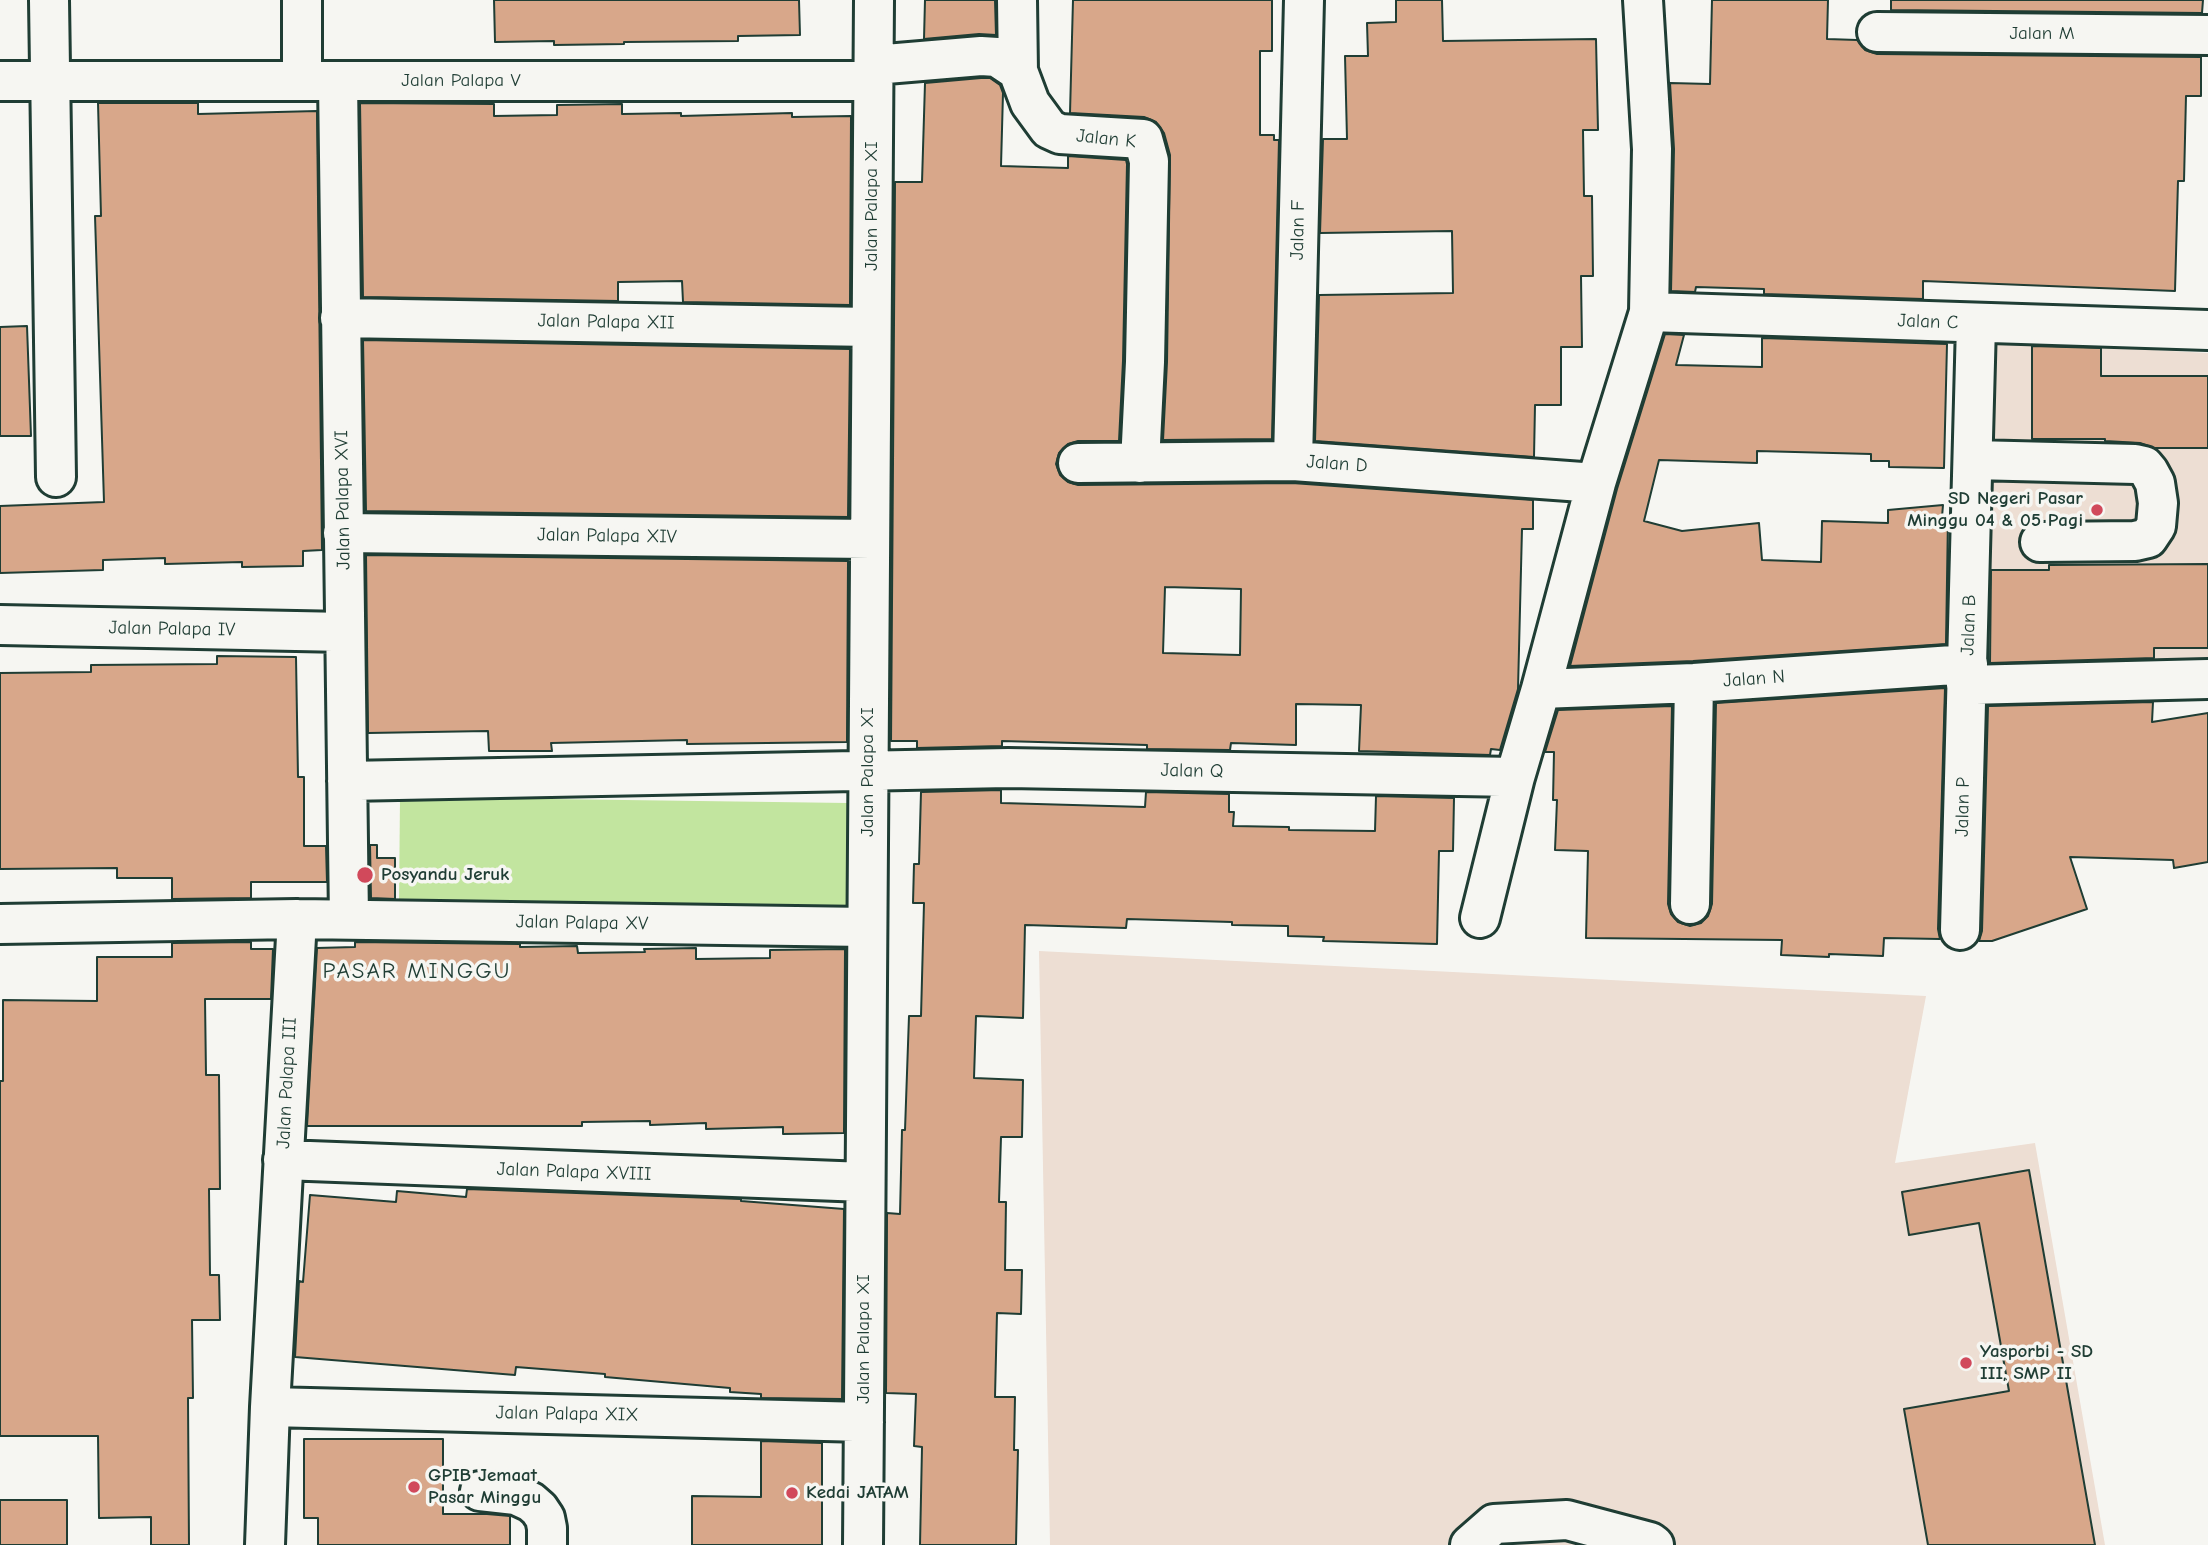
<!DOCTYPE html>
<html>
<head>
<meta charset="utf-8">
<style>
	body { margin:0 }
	canvas { display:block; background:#f6f6f2 }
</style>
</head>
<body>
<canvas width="2208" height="1545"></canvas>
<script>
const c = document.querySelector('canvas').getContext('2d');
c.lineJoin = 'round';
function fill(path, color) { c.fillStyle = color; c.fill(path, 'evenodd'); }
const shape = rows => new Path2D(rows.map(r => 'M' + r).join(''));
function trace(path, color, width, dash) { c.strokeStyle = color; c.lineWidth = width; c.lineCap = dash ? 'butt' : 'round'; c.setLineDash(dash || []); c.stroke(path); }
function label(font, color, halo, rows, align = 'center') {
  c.font = font + ' "Comic Neue",sans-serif'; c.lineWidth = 7; c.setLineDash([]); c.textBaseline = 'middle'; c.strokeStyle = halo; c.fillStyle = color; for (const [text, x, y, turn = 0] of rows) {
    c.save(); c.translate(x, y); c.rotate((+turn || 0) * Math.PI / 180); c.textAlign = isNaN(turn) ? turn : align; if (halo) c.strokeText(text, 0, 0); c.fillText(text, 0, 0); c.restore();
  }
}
const built = shape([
	[1989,341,2208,353,2208,669,1982,667],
	[1039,951,1926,996,1895,1163,2035,1143,2105,1545,1050,1545]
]);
const green = shape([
	[400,797,848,803,846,911,399,905]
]);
const building = shape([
	[494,0,799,0,800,35,738,36,738,41,624,42,624,44,554,45,554,41,495,42,494,0],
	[925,0,995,0,996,35,979,34,924,39,925,0],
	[1073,0,1272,0,1272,51,1260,51,1260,135,1274,135,1274,140,1279,140,1272,439,1163,440,1167,362,1170,155,1164,133,1156,122,1144,117,1070,113,1073,0],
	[1396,0,1442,0,1443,41,1596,39,1598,130,1583,130,1584,196,1592,196,1593,276,1581,276,1582,347,1561,347,1561,405,1535,405,1534,457,1315,441,1319,295,1453,293,1452,231,1320,233,1323,139,1347,139,1345,56,1368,56,1367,23,1396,22,1396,0],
	[1712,0,1828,0,1827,39,1857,40,1865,50,1877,54,2201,57,2201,96,2186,96,2184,181,2178,181,2175,291,1923,281,1923,299,1764,294,1764,289,1696,287,1695,292,1671,291,1674,149,1670,83,1710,84,1712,0],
	[1891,0,2203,0,2202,13,1891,10,1891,0],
	[981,78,990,78,1000,85,1003,93,1001,166,1068,168,1068,156,1126,160,1127,164,1123,361,1119,441,1078,441,1068,444,1059,453,1056,464,1060,475,1068,482,1078,485,1292,483,1533,500,1533,529,1522,529,1518,689,1500,750,1491,749,1490,755,1359,751,1361,705,1296,704,1296,745,1231,743,1230,750,1147,749,1147,745,1002,741,1002,746,917,748,917,741,891,741,895,182,922,182,925,83,981,78],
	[1165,587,1241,589,1240,655,1163,653,1165,587],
	[98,103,198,103,198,114,317,111,322,550,303,551,303,566,242,567,242,562,165,564,165,558,103,560,103,570,0,573,0,506,104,502,95,216,101,216,98,103],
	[360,103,494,104,494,116,557,115,557,105,622,104,622,114,681,113,681,116,792,113,792,117,851,116,850,305,683,302,682,281,618,282,618,301,363,297,360,103],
	[27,326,31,436,0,436,0,327,27,326],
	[1665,334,1684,335,1676,365,1762,367,1762,338,1947,344,1944,468,1889,467,1889,461,1871,461,1871,454,1757,451,1757,463,1659,460,1644,521,1682,531,1759,523,1762,560,1821,562,1822,521,1888,523,1888,510,1943,505,1942,517,1948,517,1946,644,1693,661,1570,666,1617,489,1665,334],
	[363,340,850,349,848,517,366,511,363,340],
	[2032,346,2101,348,2101,376,2208,376,2208,448,2154,448,2140,443,2105,441,2105,439,2032,439,2032,346],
	[366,555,848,561,847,742,687,744,687,740,551,743,552,751,489,751,488,731,368,733,366,555],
	[2208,564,2208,648,2154,648,2154,658,1990,663,1991,570,2049,570,2049,565,2208,564],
	[217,656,296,657,298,777,304,777,304,846,326,846,327,882,251,882,251,898,172,899,172,878,117,878,117,868,0,869,0,673,91,672,91,665,217,664,217,656],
	[1945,688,1938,929,1940,939,1884,938,1883,956,1829,954,1829,957,1781,955,1782,940,1586,938,1588,851,1555,850,1557,800,1553,800,1554,752,1545,752,1558,710,1672,706,1668,904,1671,914,1678,922,1690,926,1701,923,1708,916,1712,904,1716,703,1945,688],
	[2153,702,2152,722,2208,713,2208,862,2174,868,2173,860,2070,857,2087,909,1992,941,1979,941,1982,931,1988,706,2153,702],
	[1001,790,1001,803,1145,807,1146,792,1229,794,1229,812,1234,812,1233,826,1289,827,1289,830,1375,831,1376,796,1454,798,1453,851,1439,851,1437,944,1323,941,1324,937,1288,936,1288,926,1232,925,1232,922,1127,919,1126,928,1025,925,1023,1018,976,1016,974,1078,1023,1080,1022,1137,1001,1137,999,1202,1006,1202,1005,1270,1022,1270,1021,1314,997,1313,995,1397,1015,1397,1014,1450,1018,1450,1016,1545,920,1545,922,1447,914,1446,916,1394,886,1393,887,1213,900,1214,902,1130,905,1130,909,1016,921,1016,924,903,913,903,914,864,919,864,921,792,1001,790],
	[370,845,377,845,377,858,395,858,395,899,371,898,370,845],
	[251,942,251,949,273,949,271,999,205,999,206,1075,219,1075,220,1189,209,1189,210,1275,219,1275,220,1320,192,1320,193,1398,188,1398,189,1545,151,1545,151,1517,99,1518,98,1436,0,1436,0,1081,3,1081,3,1000,97,1001,97,957,172,957,172,943,251,942],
	[355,942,520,944,520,947,577,946,578,953,645,952,644,949,696,948,696,959,770,958,770,950,845,949,844,1133,783,1134,783,1127,706,1129,706,1123,650,1125,650,1121,582,1122,582,1126,307,1126,317,948,355,947,355,942],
	[2029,1170,2095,1545,1928,1545,1904,1409,2009,1391,1979,1223,1909,1235,1902,1192,2029,1170],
	[467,1189,741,1199,741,1201,844,1209,842,1399,761,1398,761,1394,730,1392,730,1388,605,1377,605,1374,516,1367,515,1375,295,1357,299,1281,303,1282,310,1195,396,1202,397,1191,466,1197,467,1189],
	[304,1439,443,1439,443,1514,487,1514,510,1516,510,1545,318,1545,318,1518,304,1518,304,1439],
	[761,1441,822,1443,822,1545,692,1545,692,1496,761,1497,761,1441],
	[0,1500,67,1500,67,1545,0,1545,0,1500]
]);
const minor = shape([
	[49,0,56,477],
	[302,0,302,81],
	[1017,0,1018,71],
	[1877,32,2208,35],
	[874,65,981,56,997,57,1018,71,1030,103,1049,129,1060,134,1143,139,1149,161,1145,362,1140,463],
	[0,81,873,81],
	[338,81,349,919],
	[1649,312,2208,330],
	[340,318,871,327],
	[1973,460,2135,464,2144,466,2149,472,2155,483,2158,503,2156,526,2148,538,2135,541,2040,542],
	[1293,461,1304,0],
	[1078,463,1293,461,1596,483],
	[343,533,870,539],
	[0,625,345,632],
	[1966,685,2208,679],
	[1541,689,1694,683,1968,664],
	[347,781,1008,768,1515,777],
	[1690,904,1694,683],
	[1480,918,1515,777,1541,689,1596,483,1649,312,1652,149,1643,0],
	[0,924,297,919,867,927],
	[1960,930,1976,324],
	[283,1160,865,1182],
	[270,1407,864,1422],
	[480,1491,516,1495,531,1502,539,1509,545,1518,547,1528,547,1545],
	[265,1545,270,1407,297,919],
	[863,1545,874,0],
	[1470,1545,1494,1524,1567,1520,1650,1542,1654,1545]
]);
const markers = [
	[2097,510,7,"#d1495b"],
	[365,875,9,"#d1495b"],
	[1966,1363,7,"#d1495b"],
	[414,1487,7,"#d1495b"],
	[792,1493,7,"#d1495b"]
];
const streetNames = [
	["Jalan M",2042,34],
	["Jalan Palapa V",461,81],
	["Jalan K",1106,139,6],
	["Jalan Palapa XI",872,206,-90],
	["Jalan F",1298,230,-89],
	["Jalan Palapa XII",606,322,1],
	["Jalan C",1928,322,2],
	["Jalan D",1337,464,4],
	["Jalan Palapa XVI",343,500,-91],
	["Jalan Palapa XIV",607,536,1],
	["Jalan B",1969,625,-88],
	["Jalan Palapa IV",172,629,1],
	["Jalan N",1754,679,-4],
	["Jalan Q",1192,771,1],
	["Jalan Palapa XI",868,772,-90],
	["Jalan P",1963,807,-89],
	["Jalan Palapa XV",582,923,1],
	["Jalan Palapa III",287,1083,-87],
	["Jalan Palapa XVIII",574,1172,2],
	["Jalan Palapa XI",864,1339,-90],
	["Jalan Palapa XIX",567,1414,1]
];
const poiNames = [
	["SD Negeri Pasar",2083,499,"right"],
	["Minggu 04 & 05 Pagi",2083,521,"right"],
	["Posyandu Jeruk",381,875],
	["Yasporbi - SD",1980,1352],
	["III, SMP II",1980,1374],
	["GPIB Jemaat",428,1476],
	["Pasar Minggu",428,1498],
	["Kedai JATAM",806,1493]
];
const quarterNames = [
	["PASAR MINGGU",417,971]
];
fill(built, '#edded3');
fill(green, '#c2e59f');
fill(building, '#d8a78a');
trace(building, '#1f3d34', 2);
trace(minor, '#1f3d34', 44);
trace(minor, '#f6f6f2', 38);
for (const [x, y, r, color] of markers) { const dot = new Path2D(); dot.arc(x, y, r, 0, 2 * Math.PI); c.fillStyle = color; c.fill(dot); trace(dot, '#f6f6f2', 2.5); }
label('19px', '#1f3d34', '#f6f6f2', streetNames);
label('bold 19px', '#1f3d34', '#f6f6f2', poiNames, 'left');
c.letterSpacing = '2px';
label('23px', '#1f3d34', '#f6f6f2', quarterNames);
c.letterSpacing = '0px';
</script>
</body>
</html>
